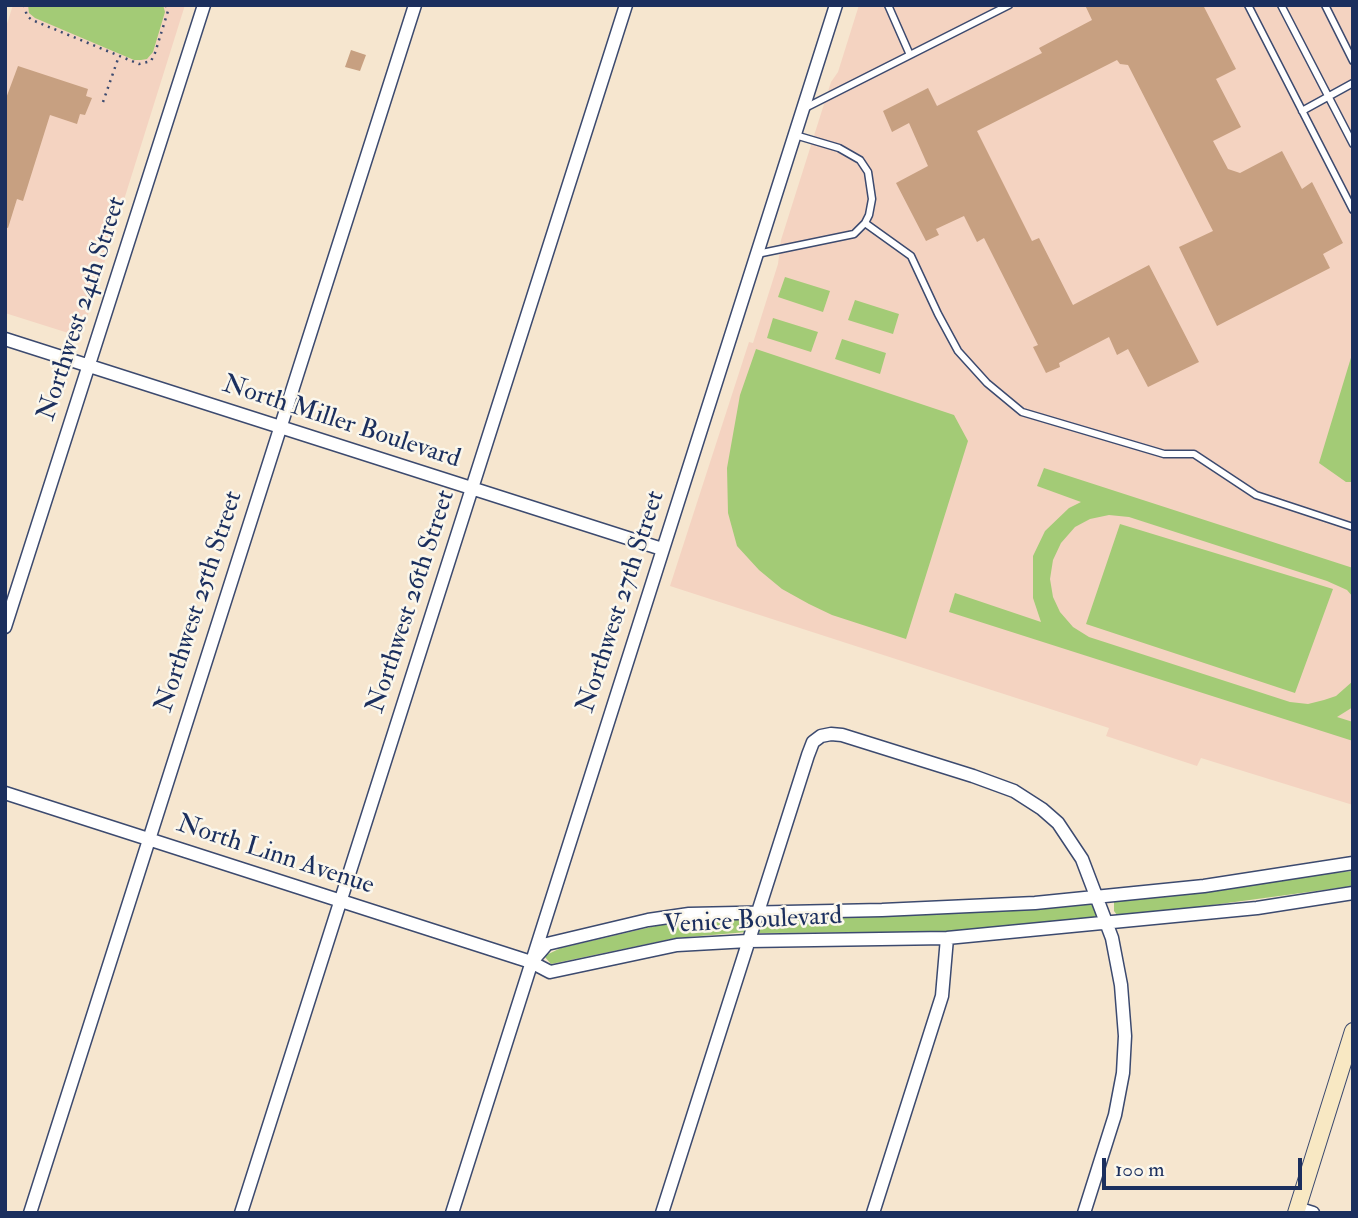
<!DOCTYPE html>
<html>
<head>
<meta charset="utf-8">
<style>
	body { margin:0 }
	#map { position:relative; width:1358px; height:1218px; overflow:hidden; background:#f6e6cf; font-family:"IM FELL Double Pica",serif }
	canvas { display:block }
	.frame { position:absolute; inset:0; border:7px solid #1b2f5e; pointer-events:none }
	.scale { position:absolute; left:1102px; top:1158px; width:200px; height:32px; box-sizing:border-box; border:4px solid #1b2f5e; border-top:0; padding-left:9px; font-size:21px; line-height:24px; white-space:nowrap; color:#1b2f5e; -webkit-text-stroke:5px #fbf7ec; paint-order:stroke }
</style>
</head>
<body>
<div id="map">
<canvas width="1358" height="1218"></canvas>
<div class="frame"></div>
<div class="scale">100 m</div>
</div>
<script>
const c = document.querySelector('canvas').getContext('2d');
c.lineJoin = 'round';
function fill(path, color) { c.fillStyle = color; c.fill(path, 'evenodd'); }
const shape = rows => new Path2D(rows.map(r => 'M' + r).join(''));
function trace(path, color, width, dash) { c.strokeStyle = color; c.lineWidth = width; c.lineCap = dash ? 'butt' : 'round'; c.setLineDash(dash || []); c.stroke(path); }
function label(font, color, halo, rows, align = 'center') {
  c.font = font + ' "IM FELL Double Pica",serif'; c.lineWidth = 5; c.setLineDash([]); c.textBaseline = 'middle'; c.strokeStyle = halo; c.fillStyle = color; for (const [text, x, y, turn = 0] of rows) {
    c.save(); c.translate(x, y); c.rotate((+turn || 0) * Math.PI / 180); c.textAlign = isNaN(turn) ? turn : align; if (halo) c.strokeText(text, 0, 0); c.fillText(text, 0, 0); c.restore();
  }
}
const built = shape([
	[13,5,185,5,81,337,5,313,5,30],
	[859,5,1353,5,1353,805,1201,758,1197,766,1106,736,1109,728,670,586,749,342,753,343,778,264,781,240,831,82,838,72]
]);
const green = shape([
	[28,5,163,5,165,12,153,52,147,59,141,60,134,60,35,18,29,13],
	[785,277,830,291,823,312,778,297],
	[855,300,899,314,893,334,848,320],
	[773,318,818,332,811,352,767,338],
	[842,339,886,353,880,374,835,359],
	[756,349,954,415,968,441,906,639,832,615,809,604,782,589,759,570,737,546,728,513,727,468,740,395],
	[1353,351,1353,482,1346,482,1319,463],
	[1044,468,1353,568,1353,597,1347,590,1327,581,1129,517,1109,515,1090,519,1075,527,1061,543,1053,560,1050,579,1053,597,1060,612,1073,627,1089,637,1290,702,1308,704,1324,700,1336,696,1353,681,1353,707,1337,717,1353,722,1353,741,949,612,955,593,1041,622,1033,598,1033,556,1045,531,1069,508,1081,502,1037,486],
	[1120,524,1333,589,1295,693,1086,624],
	[1353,871,1353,886,1124,917,1117,915,1114,911,1114,902,1119,896],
	[1094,903,1098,917,948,932,758,933,762,922,771,917],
	[752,918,747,932,676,938,551,964,544,956,561,948,664,924]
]);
const building = shape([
	[1085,5,1203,5,1236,69,1216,79,1241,127,1213,141,1228,169,1240,173,1282,151,1302,189,1312,182,1343,243,1323,254,1330,268,1217,326,1179,247,1213,231,1128,65,1120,64,1117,60,977,131,1032,241,1039,238,1073,305,1149,265,1199,362,1148,387,1128,349,1117,355,1109,337,1059,363,1060,367,1046,373,1033,347,1038,345,984,238,977,242,964,216,936,229,939,235,926,241,896,183,928,166,909,123,892,132,883,111,928,88,937,106,1042,53,1039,48,1092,20],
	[351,50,366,55,360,71,345,67],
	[18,66,88,89,86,96,92,98,85,115,80,114,77,124,50,115,23,201,17,199,8,228,5,227,5,101]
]);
const path = shape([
	[24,5,27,16,32,20,139,64,151,61,155,53,168,11,166,5],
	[103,102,119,56]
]);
const lane = shape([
	[888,5,910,55,1009,5],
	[1248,5,1353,210],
	[1281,5,1353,144],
	[1325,5,1353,61],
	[805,108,910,55],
	[1302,111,1353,83],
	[865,223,911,256,938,314,958,351,987,383,1022,412,1164,454,1194,454,1256,495,1353,527],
	[757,254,854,234,865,223,869,215,872,199,868,172,860,160,839,148,795,135]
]);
const street = shape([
	[5,339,662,549],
	[5,627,204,5],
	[5,793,531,962,550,972,677,945,748,941,947,938,1257,908,1353,893],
	[534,959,547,944,648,920,689,914,882,910,1035,903,1204,886,1353,863],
	[1297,1208,1313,1213],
	[30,1213,415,5],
	[241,1213,626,5],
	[452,1213,836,5],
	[662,1213,808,755,813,742,821,736,831,734,842,735,973,776,1014,791,1042,809,1058,823,1082,859,1112,938,1121,985,1125,1036,1123,1073,1115,1115,1084,1213],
	[873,1213,942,996,947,938]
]);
const secondary = shape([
	[1296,1213,1353,1031]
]);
const streetNames = [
	["Northwest 24th Street",83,309,-72],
	["North Miller Boulevard",341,423,18],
	["Northwest 25th Street",200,602,-72],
	["Northwest 26th Street",412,602,-72],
	["Northwest 27th Street",622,602,-72],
	["North Linn Avenue",275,856,18],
	["Venice Boulevard",753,922,-3]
];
fill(built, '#f4d3c1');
fill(green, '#a3cb76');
fill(building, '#c7a081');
trace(lane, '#3c4a6f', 9);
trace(street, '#3c4a6f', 15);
trace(secondary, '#3c4a6f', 18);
trace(path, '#3c4a6f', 2.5, [2, 5]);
trace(lane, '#fff', 6);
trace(street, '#fff', 12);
trace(secondary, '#f8e8c3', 16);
label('26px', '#1b2f5e', '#fbf7ec', streetNames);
</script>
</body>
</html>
